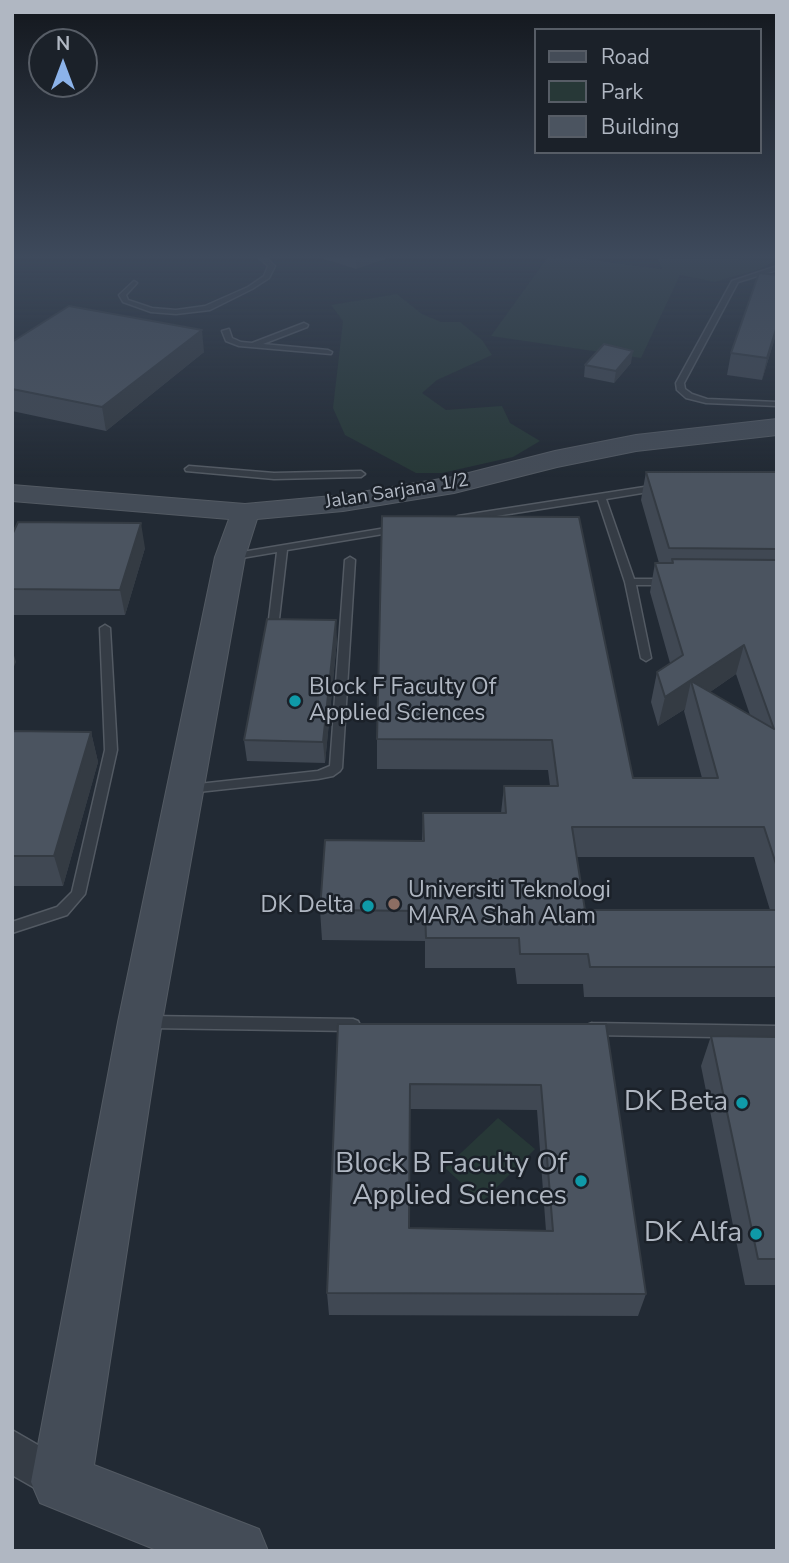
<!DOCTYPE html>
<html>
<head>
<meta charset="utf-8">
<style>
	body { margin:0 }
	#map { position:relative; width:789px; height:1563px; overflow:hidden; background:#222a34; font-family:"Nunito Sans",sans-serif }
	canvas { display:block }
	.frame { position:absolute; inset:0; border:14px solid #b0b7c2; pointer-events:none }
	.legend { position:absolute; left:534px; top:28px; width:228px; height:126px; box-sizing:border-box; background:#1b2129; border:2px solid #575d66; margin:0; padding:9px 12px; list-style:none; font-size:21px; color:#b0b7c2 }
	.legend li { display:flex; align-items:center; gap:14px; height:35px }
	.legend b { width:35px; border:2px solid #575d66 }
	.north { position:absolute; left:28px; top:28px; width:70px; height:70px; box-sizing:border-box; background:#1b2129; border:2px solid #575d66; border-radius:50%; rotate:0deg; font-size:19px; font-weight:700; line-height:28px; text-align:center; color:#b0b7c2 }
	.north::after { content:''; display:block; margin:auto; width:24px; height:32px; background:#8cb3ea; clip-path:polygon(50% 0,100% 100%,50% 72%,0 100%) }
</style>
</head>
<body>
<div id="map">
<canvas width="789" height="1563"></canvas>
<div class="frame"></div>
<ul class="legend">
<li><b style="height:9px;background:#444c57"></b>Road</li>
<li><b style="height:19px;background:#273837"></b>Park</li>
<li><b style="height:19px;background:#4b5460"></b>Building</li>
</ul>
<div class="north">N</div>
</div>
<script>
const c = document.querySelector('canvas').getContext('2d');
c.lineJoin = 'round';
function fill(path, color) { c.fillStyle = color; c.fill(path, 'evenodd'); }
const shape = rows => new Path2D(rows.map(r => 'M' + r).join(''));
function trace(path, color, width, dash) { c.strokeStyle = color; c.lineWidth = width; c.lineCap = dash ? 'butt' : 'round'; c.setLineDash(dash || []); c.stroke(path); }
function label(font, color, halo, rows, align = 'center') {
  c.font = font + ' "Nunito Sans",sans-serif'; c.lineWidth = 5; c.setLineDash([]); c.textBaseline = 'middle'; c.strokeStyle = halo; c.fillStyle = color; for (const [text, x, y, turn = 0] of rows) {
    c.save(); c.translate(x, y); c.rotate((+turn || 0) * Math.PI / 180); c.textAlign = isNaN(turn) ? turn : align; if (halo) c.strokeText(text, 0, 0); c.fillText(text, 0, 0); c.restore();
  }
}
const green = shape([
	[547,258,577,258,662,269,658,259,647,258,777,260,760,269,715,282,680,275,641,358,491,336],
	[397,294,422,314,441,322,460,322,482,340,492,355,437,380,422,393,446,410,502,406,510,423,540,441,513,457,442,473,416,473,345,435,333,408,343,321,331,305],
	[498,1118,535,1149,482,1202,445,1168]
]);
const lane = shape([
	[259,258,266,258,275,266,269,278,252,289,210,310,176,314,151,312,123,302,119,295,134,281,137,283,126,295,128,300,152,308,176,310,205,306,248,287,264,276,268,266,259,258],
	[777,266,777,270,738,282,684,383,685,389,692,394,707,399,777,402,777,406,706,403,686,398,677,390,676,383,732,281,777,266],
	[304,323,308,325,307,327,263,344,328,350,332,352,331,354,239,346,226,341,222,331,229,329,232,338,241,342,252,343,304,323],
	[189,466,274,473,361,471,365,474,361,477,274,479,186,471,185,469,189,466],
	[657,485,662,488,660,490,606,499,634,579,668,579,673,582,668,585,636,585,651,658,646,661,641,658,625,582,598,500,458,522,453,519,458,516,657,485],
	[398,526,403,529,401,531,287,550,279,619,274,622,269,619,277,552,230,560,225,557,230,554,398,526],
	[350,557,355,560,342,768,340,771,333,776,318,779,189,793,185,792,183,789,189,785,318,771,330,766,345,560,350,557],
	[105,625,110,628,117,750,85,894,67,915,12,933,12,922,57,907,72,892,105,750,100,628,105,625],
	[148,1016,353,1019,358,1021,360,1025,358,1029,353,1031,148,1028,143,1026,141,1022,143,1018,148,1016],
	[592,1023,777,1026,777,1038,592,1035,587,1033,585,1029,587,1025,592,1023]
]);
const street = shape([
	[12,1430,76,1467,82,1482,76,1497,61,1503,12,1475,12,1430]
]);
const secondary = shape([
	[777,419,777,435,636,451,557,467,454,493,343,511,257,519,245,557,162,1022,94,1465,259,1529,268,1551,159,1551,40,1503,31,1482,118,1022,215,557,229,519,12,501,12,485,245,504,343,495,453,477,555,451,636,435,777,419]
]);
const wall = shape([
	[321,258,388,258,356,269],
	[777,275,777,331,762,380,727,375,731,353],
	[12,342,204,352,106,431,12,411],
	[631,363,614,383,584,377,585,365],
	[646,472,777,472,777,997,584,997,583,984,517,984,515,968,425,968,425,941,322,940,320,910,422,841,423,813,501,813,504,786,550,786,548,770,377,769,377,739,382,516,633,778,702,778,684,711,685,709,658,726,651,702,657,672,670,663,650,592,655,563,659,563,641,500],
	[736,674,750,715,710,692],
	[577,857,754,857,770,910,585,910],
	[12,535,145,548,125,615,12,615],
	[337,640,325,763,247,761,244,740],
	[12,731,91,732,98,762,63,886,12,886],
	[338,1024,606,1024,646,1294,638,1316,329,1315,327,1293],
	[410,1109,537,1110,546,1231,409,1228],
	[711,1036,777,1037,777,1285,745,1285,701,1066]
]);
const shadedWall = shape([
	[356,258,388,258,356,269],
	[777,326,777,331,762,380,767,358],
	[202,330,204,352,106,431,102,407],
	[633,351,631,363,614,383,616,371],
	[141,523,145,548,125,615,120,590],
	[336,620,337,640,325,763,323,742],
	[744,645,736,674,697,701,691,681,685,709,658,726,665,697],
	[12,649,16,662,12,671],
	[91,732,98,762,63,886,54,856]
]);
const building = shape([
	[759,273,777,275,777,326,767,358,731,353,759,273],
	[69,306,202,330,102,407,12,389,12,342,69,306],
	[604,344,633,351,616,371,585,365,604,344],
	[646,472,777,472,777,549,669,548,646,472],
	[382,516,579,517,633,778,718,778,691,681,774,729,744,645,665,697,657,672,683,655,655,563,673,563,672,559,777,560,777,867,764,827,572,827,585,910,777,910,777,967,590,967,588,954,520,954,519,938,426,938,425,911,320,910,325,840,424,841,423,813,506,813,504,786,558,786,552,740,377,739,382,516],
	[18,522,141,523,120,590,12,589,12,535,18,522],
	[267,619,336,620,323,742,244,740,267,619],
	[12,731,91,732,54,856,12,856,12,731],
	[338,1024,606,1024,646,1294,327,1293,338,1024],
	[410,1084,541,1085,553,1231,409,1228,410,1084],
	[711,1036,777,1037,777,1259,758,1259,711,1036]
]);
const markers = [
	[295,701,7,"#0f9aa8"],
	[394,904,7,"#8d6e63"],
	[368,906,7,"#0f9aa8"],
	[742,1103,7,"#0f9aa8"],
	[581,1181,7,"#0f9aa8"],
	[756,1234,7,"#0f9aa8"]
];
const farStreetnames = [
	["Jalan Sarjana 1/2",397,492,-9]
];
const poiNames = [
	["Block F Faculty Of",309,688],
	["Applied Sciences",309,714],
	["Universiti Teknologi",408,891],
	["MARA Shah Alam",408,917],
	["DK Delta",354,906,"right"]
];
const nearPoinames = [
	["DK Beta",728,1103],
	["Block B Faculty Of",567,1165],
	["Applied Sciences",567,1197],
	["DK Alfa",742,1234]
];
fill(green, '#273837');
trace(lane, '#535a63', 3);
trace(street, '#535a63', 3);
trace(secondary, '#535a63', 2);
fill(lane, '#353c45');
fill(street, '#353c45');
fill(secondary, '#444c57');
fill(wall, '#404853');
fill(shadedWall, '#343b43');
fill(building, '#4b5460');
trace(building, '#343b43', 2);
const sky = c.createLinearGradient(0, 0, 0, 477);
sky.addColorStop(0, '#13171d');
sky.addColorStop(0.54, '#3e4a5c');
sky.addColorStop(1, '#3e4a5c00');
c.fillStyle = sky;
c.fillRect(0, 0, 789, 477);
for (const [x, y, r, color] of markers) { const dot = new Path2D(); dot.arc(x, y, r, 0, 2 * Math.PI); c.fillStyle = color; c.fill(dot); trace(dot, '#1b2129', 2.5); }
label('19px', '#b0b7c2', '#1b2129', farStreetnames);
label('23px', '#b0b7c2', '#1b2129', poiNames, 'left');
label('28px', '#b0b7c2', '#1b2129', nearPoinames, 'right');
</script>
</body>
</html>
